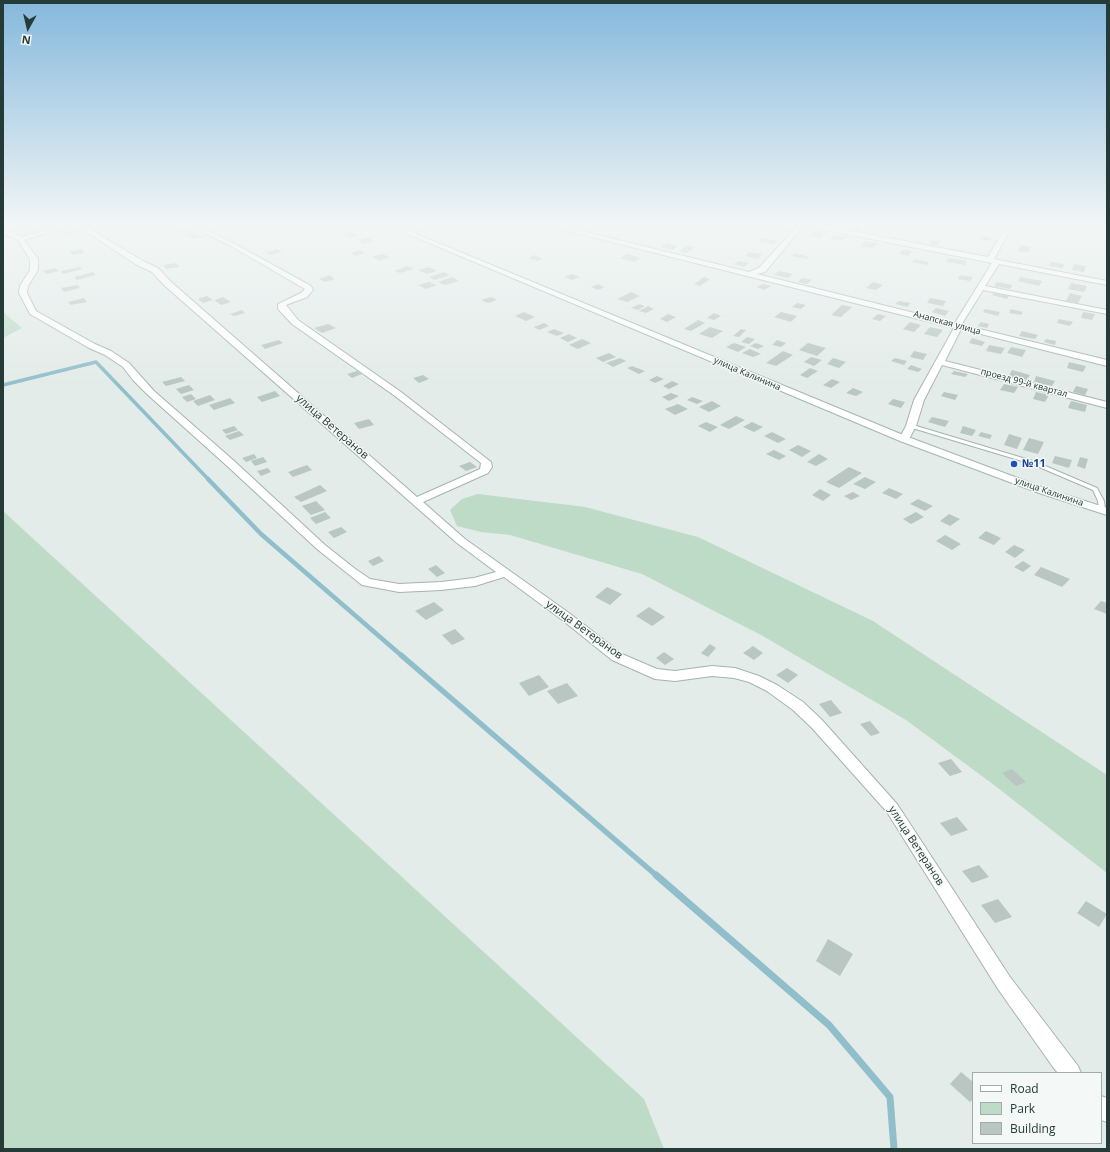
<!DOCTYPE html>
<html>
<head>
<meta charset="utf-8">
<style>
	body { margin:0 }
	#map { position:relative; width:1110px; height:1152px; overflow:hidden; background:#e3ece9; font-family:"Open Sans",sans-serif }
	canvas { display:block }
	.frame { position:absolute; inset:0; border:4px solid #253b37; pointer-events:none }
	.legend { position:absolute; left:972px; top:1072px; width:130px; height:72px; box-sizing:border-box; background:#f4f8f6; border:1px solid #a1acaa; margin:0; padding:5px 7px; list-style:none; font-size:12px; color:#253b37 }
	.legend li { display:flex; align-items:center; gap:8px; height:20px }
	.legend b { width:20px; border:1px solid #a1acaa }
	.north { position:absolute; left:8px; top:8px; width:40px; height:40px; -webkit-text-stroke:3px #f4f8f6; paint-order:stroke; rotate:188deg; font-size:11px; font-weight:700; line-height:16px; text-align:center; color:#253b37 }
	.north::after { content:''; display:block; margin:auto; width:14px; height:18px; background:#253b37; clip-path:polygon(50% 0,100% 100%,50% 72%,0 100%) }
</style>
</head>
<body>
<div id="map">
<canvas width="1110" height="1152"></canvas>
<div class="frame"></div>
<ul class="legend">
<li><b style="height:5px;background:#fff"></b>Road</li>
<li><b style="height:11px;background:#bedbc8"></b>Park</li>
<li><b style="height:11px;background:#b9c6c2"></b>Building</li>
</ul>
<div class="north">N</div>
</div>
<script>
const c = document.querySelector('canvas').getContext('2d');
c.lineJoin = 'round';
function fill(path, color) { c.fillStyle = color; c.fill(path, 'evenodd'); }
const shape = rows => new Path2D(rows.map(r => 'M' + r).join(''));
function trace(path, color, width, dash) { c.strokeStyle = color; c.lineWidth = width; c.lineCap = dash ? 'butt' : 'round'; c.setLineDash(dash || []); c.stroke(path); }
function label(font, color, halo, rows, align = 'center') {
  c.font = font + ' "Open Sans",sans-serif'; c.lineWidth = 3; c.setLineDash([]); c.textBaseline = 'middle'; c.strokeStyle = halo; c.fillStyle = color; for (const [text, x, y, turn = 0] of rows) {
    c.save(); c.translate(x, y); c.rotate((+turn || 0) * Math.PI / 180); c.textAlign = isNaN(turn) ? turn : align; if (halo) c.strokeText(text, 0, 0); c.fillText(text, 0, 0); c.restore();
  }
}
const green = shape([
	[3,312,22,328,3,338],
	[478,494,585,507,698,537,873,621,1107,775,1107,873,994,785,906,720,761,635,642,574,510,535,481,532,457,526,450,510,462,499],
	[3,511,644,1099,664,1149,3,1149]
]);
const streamFar3 = shape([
	[3,385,96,362,209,480]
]);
const streamFar2 = shape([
	[208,479,261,534,402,656]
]);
const streamFar1 = shape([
	[401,655,657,876]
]);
const stream = shape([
	[656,875,829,1025,890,1097,894,1149]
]);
const building = shape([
	[849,226,862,226,858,230,847,228],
	[186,227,191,229,180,232,176,229],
	[75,230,78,231,60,235,58,234],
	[815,231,824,233,820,238,811,236],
	[195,232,204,237,194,239,185,234],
	[352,232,360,235,351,238,343,235],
	[834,235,846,237,842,241,830,239],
	[982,236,992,238,990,241,980,240],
	[367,237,374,241,363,244,357,240],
	[762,238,777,241,774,244,759,241],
	[932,240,941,241,938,245,929,244],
	[865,241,878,243,873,248,861,246],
	[666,243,677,246,672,250,661,247],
	[688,245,695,247,686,253,679,251],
	[1021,245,1031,247,1029,252,1018,251],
	[82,249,84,253,72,255,70,251],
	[277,249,282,252,271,255,266,252],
	[903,249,912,251,909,256,899,254],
	[360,250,365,253,355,256,350,253],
	[749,252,762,254,758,259,745,256],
	[794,253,810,257,807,259,791,256],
	[382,254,390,257,380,261,372,257],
	[627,254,641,258,634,262,620,258],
	[534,255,543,259,537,261,528,258],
	[949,258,967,261,965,265,946,262],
	[915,259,929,262,927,265,912,262],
	[739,261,749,263,744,267,734,264],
	[1051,262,1064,264,1063,268,1049,266],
	[176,263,179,267,166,269,163,265],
	[1074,264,1086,266,1084,272,1072,270],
	[408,266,414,269,400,273,394,271],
	[80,267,83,269,63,274,61,271],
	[429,267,437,271,427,274,418,270],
	[55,268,59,271,47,274,43,271],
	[779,271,793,274,788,278,774,275],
	[93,272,96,275,77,280,74,277],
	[444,272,450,275,435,280,429,277],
	[572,274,580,277,572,280,564,277],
	[329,275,335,279,325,282,319,279],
	[960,275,973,277,970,281,958,279],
	[452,277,459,281,445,285,438,282],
	[704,277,710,279,700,286,694,284],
	[1020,277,1042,281,1039,286,1018,281],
	[802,278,812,280,807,284,798,282],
	[429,282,437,285,426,289,418,285],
	[873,282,883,285,876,290,866,288],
	[997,282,1013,285,1010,289,994,286],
	[1071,283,1087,286,1084,292,1068,289],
	[598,284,605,287,598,290,591,287],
	[763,284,771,286,764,290,757,287],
	[77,285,80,288,64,292,61,288],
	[631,292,640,296,627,302,617,299],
	[994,293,1009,296,1007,299,992,295],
	[1070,293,1082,296,1078,303,1066,301],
	[207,296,213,300,203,303,198,299],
	[223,297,231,302,221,305,214,300],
	[491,297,497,300,488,303,481,300],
	[84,298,87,302,71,305,68,302],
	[930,298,946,301,943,306,927,303],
	[899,301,911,303,907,307,895,304],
	[797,303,806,305,801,309,792,307],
	[639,304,645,306,638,310,631,308],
	[842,305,852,307,841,317,831,315],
	[648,306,654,309,646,313,639,311],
	[936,308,949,311,945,316,932,312],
	[985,309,1000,312,998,316,983,312],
	[1011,309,1023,312,1021,315,1009,313],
	[242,310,245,313,234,316,230,314],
	[524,312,535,317,526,321,515,316],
	[781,312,797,316,791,322,774,317],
	[1083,312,1095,314,1092,320,1081,318],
	[714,313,721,316,714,320,707,318],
	[668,314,676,317,667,322,660,319],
	[878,314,886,316,880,321,872,319],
	[1059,319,1073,322,1070,326,1057,323],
	[698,320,705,323,691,331,684,329],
	[910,322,921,325,914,332,903,329],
	[981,322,989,324,987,328,978,326],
	[544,323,549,326,539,330,534,327],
	[328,324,336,328,322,333,314,328],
	[710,327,723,331,712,338,699,334],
	[930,327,943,330,937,337,924,334],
	[554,329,564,333,557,336,547,332],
	[741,329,746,330,739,337,733,336],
	[1022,331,1038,335,1035,339,1019,336],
	[569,334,577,338,568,342,560,338],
	[747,337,755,339,749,344,741,342],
	[972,338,985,342,982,346,969,343],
	[582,339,591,343,578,349,569,345],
	[1046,339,1056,341,1055,345,1044,342],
	[279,340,283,343,265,349,261,345],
	[777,340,786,343,781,347,772,345],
	[734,343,746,347,738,352,726,347],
	[756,343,764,346,758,349,750,346],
	[808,343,826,348,817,356,799,350],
	[989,345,1005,348,1001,354,986,351],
	[1011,347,1026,350,1022,357,1007,353],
	[750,349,761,354,753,357,742,353],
	[783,351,793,355,776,366,766,363],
	[914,351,927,354,923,360,910,357],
	[609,353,616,357,603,362,596,358],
	[811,357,822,360,814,366,804,362],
	[620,358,626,361,613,367,606,363],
	[833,358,846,362,839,368,827,364],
	[895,358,907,361,904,365,891,361],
	[1069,362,1086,366,1083,372,1067,368],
	[911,365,922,369,918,372,907,369],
	[632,366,645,371,639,374,627,368],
	[810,368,818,371,807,378,800,375],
	[1012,370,1030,375,1027,380,1009,376],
	[357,371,362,374,352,378,347,374],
	[954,371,968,374,965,377,951,374],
	[423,375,429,379,419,383,413,378],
	[657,376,664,379,655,383,649,380],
	[1036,376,1055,381,1052,386,1034,382],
	[181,377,185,381,166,386,162,382],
	[832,379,840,382,831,388,823,385],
	[672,381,679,384,669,389,663,386],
	[1004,384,1018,387,1014,393,1000,390],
	[189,385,194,390,181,394,176,389],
	[1076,386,1088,389,1085,395,1073,392],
	[853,388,863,392,856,396,846,393],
	[275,391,280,396,262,402,257,397],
	[944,392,958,395,955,400,941,396],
	[1036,392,1049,395,1045,402,1033,399],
	[671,393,679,396,669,401,662,397],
	[191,394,196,399,187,402,182,397],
	[210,395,215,400,198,406,193,401],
	[692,397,703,401,697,404,687,400],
	[230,398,235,403,214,410,209,405],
	[893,399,905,402,901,408,888,404],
	[712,401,721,406,709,412,699,407],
	[1071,401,1087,405,1085,412,1068,408],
	[678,404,688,409,675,415,665,409],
	[736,416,745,420,729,429,720,425],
	[932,417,949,421,945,427,928,422],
	[369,419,374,425,359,429,354,423],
	[706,422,718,427,710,432,698,426],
	[752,422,763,427,754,432,743,427],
	[234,426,238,430,226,434,222,430],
	[963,426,976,430,972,436,960,433],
	[239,431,244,435,230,440,225,436],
	[772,432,786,439,778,443,764,436],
	[981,432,992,435,990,439,978,436],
	[1009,434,1022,438,1017,449,1004,445],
	[1029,438,1044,442,1038,454,1023,450],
	[798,445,811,451,802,457,789,450],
	[774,450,786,456,779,460,766,454],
	[254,454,257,458,246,462,242,458],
	[819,454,828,459,816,466,807,462],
	[1055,456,1072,460,1069,468,1052,463],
	[263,457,267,462,255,466,251,461],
	[1080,457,1088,459,1085,469,1077,466],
	[470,462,477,467,466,471,459,466],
	[307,465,312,470,293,477,288,472],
	[849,467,862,473,839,488,826,482],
	[268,468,271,472,261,476,257,471],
	[865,477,876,482,865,489,853,484],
	[320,485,327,491,301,502,294,497],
	[889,488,903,494,896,499,882,493],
	[820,489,831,495,823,501,812,495],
	[853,492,860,496,851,500,844,496],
	[918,499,933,506,925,511,910,504],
	[316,501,325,510,311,515,302,506],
	[325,512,331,518,316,524,310,518],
	[916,512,924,517,911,524,903,519],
	[949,514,960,519,950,526,940,521],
	[341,527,347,532,334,538,328,532],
	[986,531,1001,538,994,545,978,538],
	[945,535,961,544,952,550,936,541],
	[1014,545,1025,550,1015,558,1005,552],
	[379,556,384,561,373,566,368,561],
	[1023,561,1031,566,1023,572,1014,567],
	[436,565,445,573,437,577,428,569],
	[1041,567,1070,579,1062,587,1034,575],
	[607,587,622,594,610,605,595,597],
	[1101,601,1107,603,1107,614,1094,609],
	[434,602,444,610,426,620,415,611],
	[649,607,665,617,652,626,636,616],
	[455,629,465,639,452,645,442,635],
	[710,644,716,648,708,657,701,653],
	[753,646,763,653,754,660,743,653],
	[664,652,674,659,665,665,656,658],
	[787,668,798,675,788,683,776,675],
	[539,675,549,687,529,696,519,683],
	[567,683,578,696,558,704,547,691],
	[831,700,842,713,830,717,819,704],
	[870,721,880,733,871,736,860,724],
	[951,759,962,772,950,776,938,763],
	[1012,769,1026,782,1016,786,1002,773],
	[957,817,968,830,951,836,940,823],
	[979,865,989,877,972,883,962,871],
	[998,899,1012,917,995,923,981,905],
	[1086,901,1107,914,1099,927,1077,913],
	[828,939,853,954,840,976,816,961],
	[961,1072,973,1082,973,1099,970,1102,950,1084]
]);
const lane = shape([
	[909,425,913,425,1036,462,1097,488,1104,501,1105,510,1102,512,1099,510,1098,501,1093,490,1032,464,909,427,909,425]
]);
const street = shape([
	[60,226,70,226,24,240,38,259,38,270,28,286,27,293,36,311,95,344,111,351,129,363,154,391,233,460,325,545,354,568,370,579,399,584,441,582,474,578,496,572,457,543,164,285,152,272,137,265,78,226,85,226,143,261,158,268,170,281,417,497,480,469,481,463,395,396,292,324,278,309,278,304,301,293,305,289,231,246,191,226,199,226,235,244,311,286,313,290,307,297,286,305,298,320,401,392,491,462,492,467,488,473,423,502,465,539,569,613,622,654,657,669,675,671,712,666,735,668,759,676,777,685,803,702,822,720,897,804,1010,977,1078,1066,1081,1073,1058,1073,1053,1067,998,989,887,812,812,728,793,710,767,691,749,682,734,678,712,676,675,681,655,679,612,660,561,619,504,577,475,586,441,590,399,592,362,585,317,549,225,464,148,395,133,380,123,367,105,355,89,348,30,314,19,293,20,286,30,270,30,259,18,240,3,233,3,228,21,237,60,226],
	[421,226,430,226,411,234,406,233,421,226],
	[551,226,561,226,749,272,759,268,797,226,803,226,765,272,757,274,955,323,992,263,816,228,813,226,825,226,988,257,1006,226,1012,226,994,259,1107,281,1107,285,999,264,985,286,1107,310,1107,314,983,290,963,322,963,325,1107,360,1107,366,961,329,945,361,1107,402,1107,408,942,365,924,400,916,426,909,439,904,442,900,441,899,439,906,426,914,400,954,328,552,227,551,226],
	[1101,1096,1107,1098,1107,1122,1101,1120,1101,1096]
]);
const secondary = shape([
	[389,226,397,226,908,437,1047,489,1107,508,1107,515,1039,493,900,441,389,226]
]);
const markers = [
	[1014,464,4,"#1a4fb4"]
];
const farStreetnames = [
	["Анапская улица",947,323,15],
	["улица Калинина",747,374,23],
	["проезд 99-й квартал",1024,383,15],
	["улица Калинина",1049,492,19]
];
const streetNames = [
	["улица Ветеранов",332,427,41],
	["улица Ветеранов",584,630,36],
	["улица Ветеранов",916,846,57]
];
const transitNames = [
	["№11",1022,464]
];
fill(green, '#bedbc8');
trace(streamFar3, '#91becb', 3.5);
trace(streamFar2, '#91becb', 4.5);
trace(streamFar1, '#91becb', 5.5);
trace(stream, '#91becb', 7);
fill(building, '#b9c6c2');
trace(lane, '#a6b3b0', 2);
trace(street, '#a6b3b0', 2);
trace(secondary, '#a3b6b1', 2);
fill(lane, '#fff');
fill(street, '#fff');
fill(secondary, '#fff');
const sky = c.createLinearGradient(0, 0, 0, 387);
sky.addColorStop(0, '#85b8dc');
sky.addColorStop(0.58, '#f2f6f5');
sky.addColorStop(1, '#f2f6f500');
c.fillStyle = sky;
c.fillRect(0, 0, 1110, 387);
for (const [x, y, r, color] of markers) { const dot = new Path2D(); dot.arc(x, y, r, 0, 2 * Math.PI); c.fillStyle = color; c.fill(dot); trace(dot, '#f4f8f6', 1.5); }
label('9px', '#253b37', '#f4f8f6', farStreetnames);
label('11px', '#253b37', '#f4f8f6', streetNames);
label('bold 11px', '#164399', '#f4f8f6', transitNames, 'left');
</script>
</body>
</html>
